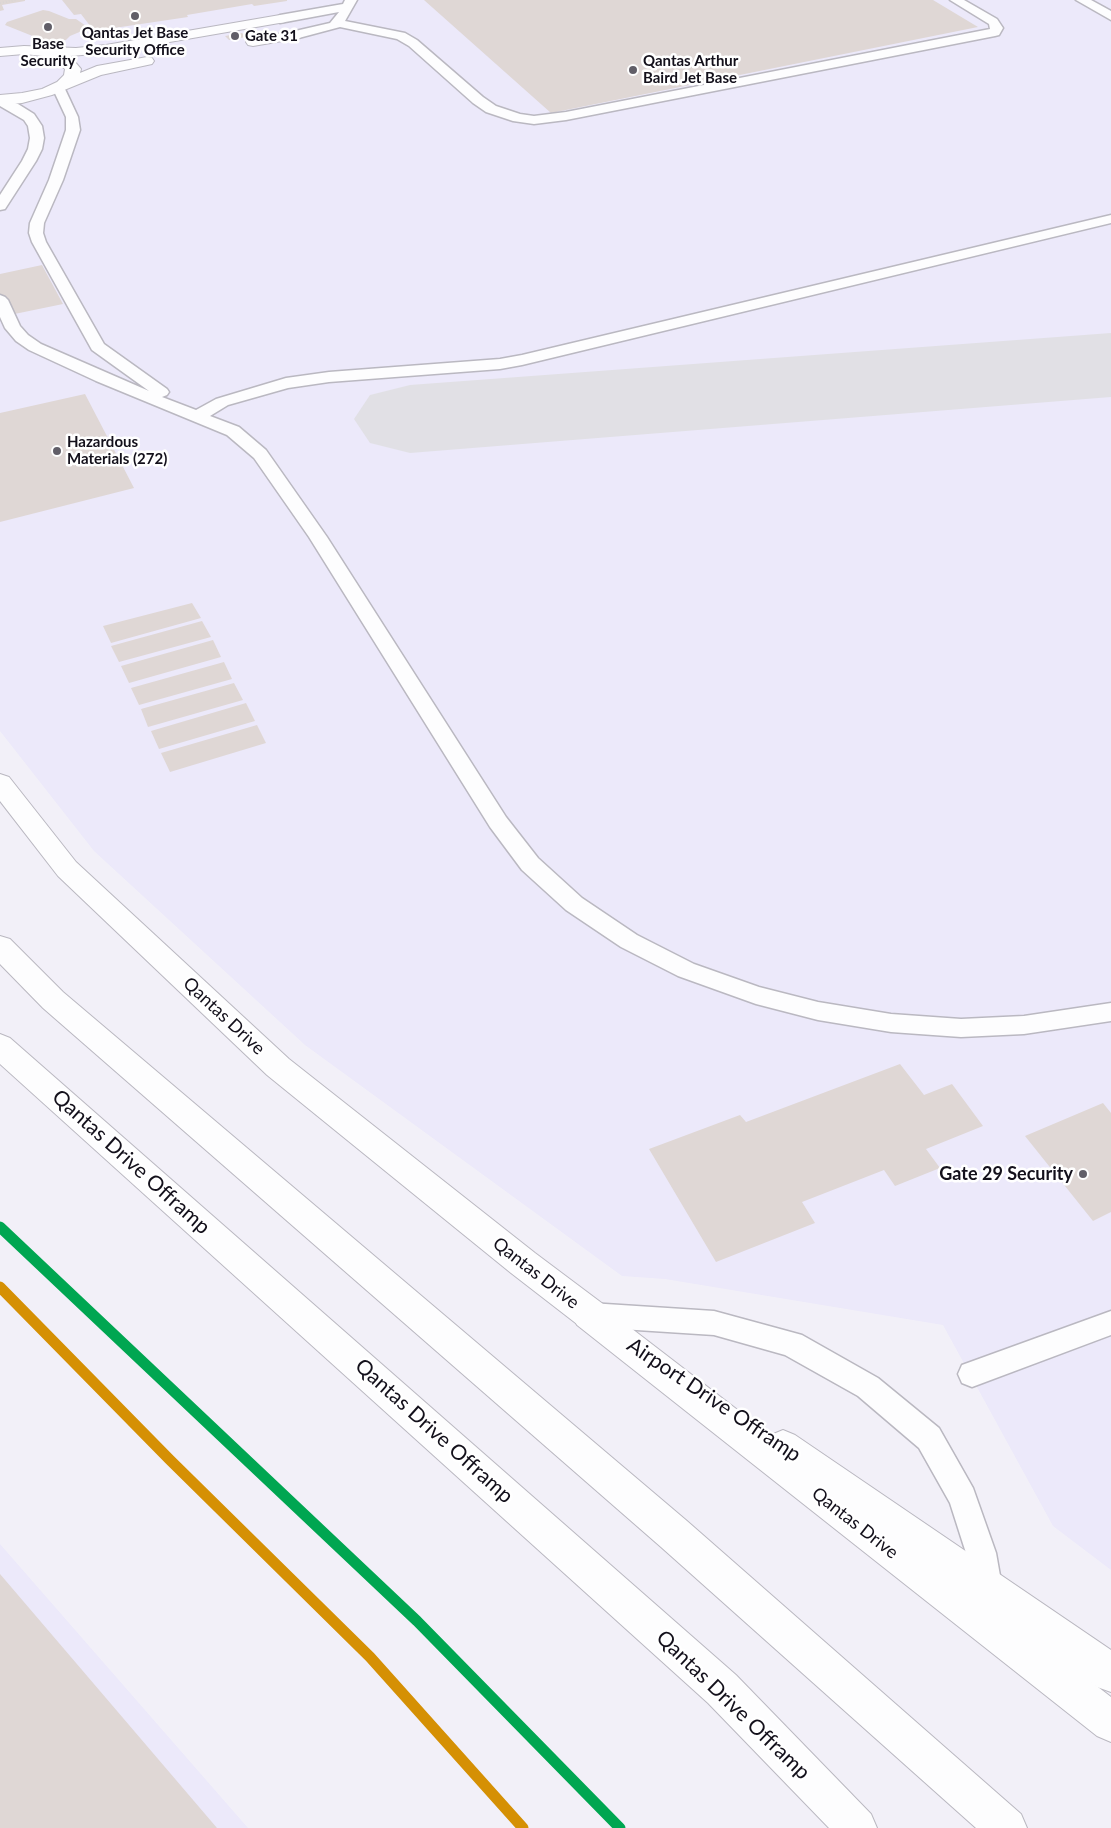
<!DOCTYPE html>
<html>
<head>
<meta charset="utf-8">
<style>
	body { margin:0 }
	canvas { display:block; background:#f2f0f8 }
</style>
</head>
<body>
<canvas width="1111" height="1828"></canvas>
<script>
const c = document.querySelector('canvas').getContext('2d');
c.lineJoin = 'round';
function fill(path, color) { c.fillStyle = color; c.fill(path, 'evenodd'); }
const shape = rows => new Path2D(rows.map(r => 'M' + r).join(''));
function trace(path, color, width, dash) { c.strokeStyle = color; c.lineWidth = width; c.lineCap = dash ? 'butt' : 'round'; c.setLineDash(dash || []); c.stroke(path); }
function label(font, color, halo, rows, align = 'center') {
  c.font = font + ' Lato,sans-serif'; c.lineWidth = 5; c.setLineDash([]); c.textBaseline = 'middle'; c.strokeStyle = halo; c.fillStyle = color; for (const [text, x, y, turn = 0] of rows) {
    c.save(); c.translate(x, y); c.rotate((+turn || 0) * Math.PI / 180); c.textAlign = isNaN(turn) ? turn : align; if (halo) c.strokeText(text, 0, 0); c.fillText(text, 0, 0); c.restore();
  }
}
const built = shape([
	[0,0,1111,0,1111,1570,1053,1526,943,1325,665,1279,622,1276,305,1045,94,851,0,731],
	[0,1544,248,1828,0,1828]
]);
const taxiway = shape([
	[1111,333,1111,397,410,453,370,443,354,419,370,395,410,385,1111,333]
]);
const building = shape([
	[0,0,25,0,25,1,2,5,4,10,0,11],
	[62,0,287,0,287,1,254,6,252,4,187,15,188,17,94,31,81,14,74,15],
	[424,0,933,0,978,27,551,113],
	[43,10,49,11,69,19,76,19,89,28,70,36,66,40,50,43,5,25,7,22],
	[242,33,246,37,229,40,225,36],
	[42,265,63,304,0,317,0,274],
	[85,394,134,488,0,522,0,413],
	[192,603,201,618,111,643,103,626],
	[202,621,211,637,119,662,111,646],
	[213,640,221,657,129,683,121,666],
	[224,662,232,679,139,705,131,688],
	[234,683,243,700,148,727,141,709],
	[246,703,255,721,159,749,151,731],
	[257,725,266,743,170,772,161,753],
	[900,1064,924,1095,952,1084,983,1126,926,1149,940,1168,895,1186,884,1170,802,1202,815,1223,716,1262,649,1149,740,1115,746,1122],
	[1103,1103,1111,1113,1111,1212,1093,1221,1025,1136],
	[0,1574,217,1828,0,1828]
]);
const path = shape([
	[0,3,16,0]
]);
const service = shape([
	[345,0,357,0,345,21,405,33,417,40,483,97,496,106,520,114,534,116,566,112,990,29,989,24,950,0,964,0,997,19,1003,28,999,35,995,36,566,120,534,124,513,121,486,112,473,103,409,46,397,39,340,27,295,39,289,35,291,32,330,23,339,12,280,23,274,19,280,15,343,4,345,0],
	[1076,0,1091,0,1111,11,1111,20,1076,0],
	[58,83,64,87,78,117,80,130,63,180,44,223,43,233,46,242,104,344,167,389,169,392,167,395,162,397,196,410,216,399,286,378,329,372,500,359,522,355,1111,215,1111,223,522,365,500,369,329,382,288,388,228,405,210,416,239,427,266,450,327,537,506,817,538,858,582,898,637,935,694,964,759,987,818,1002,891,1014,961,1019,1024,1016,1111,1003,1111,1021,1024,1034,961,1037,891,1032,818,1020,756,1004,678,976,621,947,566,910,522,870,490,827,309,537,254,458,227,435,96,381,29,350,16,341,5,328,0,317,0,295,5,297,8,300,20,326,28,335,41,344,149,391,92,350,32,242,29,233,30,223,49,180,66,130,66,117,52,87,58,83],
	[0,98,18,104,34,114,42,126,44,138,42,149,36,161,5,209,0,210,0,195,22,161,28,149,30,138,28,126,24,120,0,106,0,98],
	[590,1303,714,1311,802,1335,878,1378,939,1428,973,1488,996,1553,1002,1587,998,1598,987,1602,976,1598,972,1587,966,1553,950,1503,919,1448,858,1396,785,1355,714,1335,590,1327,580,1324,576,1315,580,1306,590,1303],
	[1111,1311,1111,1335,972,1387,962,1383,958,1374,962,1365,1111,1311]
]);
const minor = shape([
	[280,15,285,16,287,19,285,22,106,53,70,56,81,69,80,73,97,66,147,57,152,58,154,61,152,64,101,75,52,95,22,103,0,105,0,95,22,93,42,89,57,82,64,75,65,69,54,59,43,56,24,54,0,56,0,48,24,46,76,48,106,45,280,15],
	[295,31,300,32,302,35,300,38,253,46,248,45,246,42,248,39,253,38,295,31]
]);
const trunk = shape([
	[0,774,9,777,76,862,289,1059,535,1253,619,1316,624,1327,619,1338,607,1342,595,1338,511,1273,267,1075,58,876,0,801,0,774],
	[0,1034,10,1038,736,1675,871,1814,877,1828,829,1828,708,1703,0,1064,0,1034],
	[783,1430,795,1435,1111,1650,1111,1692,1097,1687,771,1459,765,1447,771,1435,783,1430]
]);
const motorway = shape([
	[0,936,10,939,63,992,687,1521,1021,1814,1027,1828,976,1828,661,1547,43,1008,0,964,0,936],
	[589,1300,601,1305,1111,1697,1111,1742,1097,1736,577,1325,572,1315,577,1305,589,1300]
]);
const rail1 = shape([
	[0,1227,417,1621,620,1828]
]);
const rail2 = shape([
	[0,1287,170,1460,370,1657,523,1828]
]);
const markers = [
	[135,16,5,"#615e68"],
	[48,27,5,"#615e68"],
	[235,36,5,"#615e68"],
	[633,70,5,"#615e68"],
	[57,451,5,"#615e68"],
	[1083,1174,5,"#615e68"]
];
const farPoinames = [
	["Qantas Jet Base",135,33,"center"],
	["Security Office",135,50,"center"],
	["Gate 31",245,36],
	["Base",48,44,"center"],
	["Security",48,61,"center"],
	["Qantas Arthur",643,61],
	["Baird Jet Base",643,78],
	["Hazardous",67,442],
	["Materials (272)",67,459]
];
const streetNames = [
	["Qantas Drive",224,1016,43],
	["Qantas Drive",536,1273,38],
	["Qantas Drive",855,1523,38]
];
const poiNames = [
	["Gate 29 Security",1073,1174]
];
const nearStreetnames = [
	["Qantas Drive Offramp",131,1162,42],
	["Airport Drive Offramp",714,1400,34],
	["Qantas Drive Offramp",434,1431,42],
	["Qantas Drive Offramp",733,1705,44]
];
fill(built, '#ece9fa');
fill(taxiway, '#e1e0e5');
fill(building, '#dfd7d5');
trace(service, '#bab8c1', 3);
trace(minor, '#bab8c1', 2);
trace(trunk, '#bab8c1', 2);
trace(motorway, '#bab8c1', 2);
trace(path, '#d3d3d5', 2, [0.5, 2.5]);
fill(service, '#fdfdfe');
fill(minor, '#fdfdfe');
fill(trunk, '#fdfdfe');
fill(motorway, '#fdfdfe');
trace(rail1, '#00a651', 11);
trace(rail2, '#d59004', 11);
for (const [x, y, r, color] of markers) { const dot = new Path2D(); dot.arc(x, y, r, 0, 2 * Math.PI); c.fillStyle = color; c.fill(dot); trace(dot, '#fff', 2); }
label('bold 15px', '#13101b', '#fff', farPoinames, 'left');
label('18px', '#13101b', '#fff', streetNames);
label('bold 18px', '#13101b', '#fff', poiNames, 'right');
label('21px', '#13101b', '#fff', nearStreetnames);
</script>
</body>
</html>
